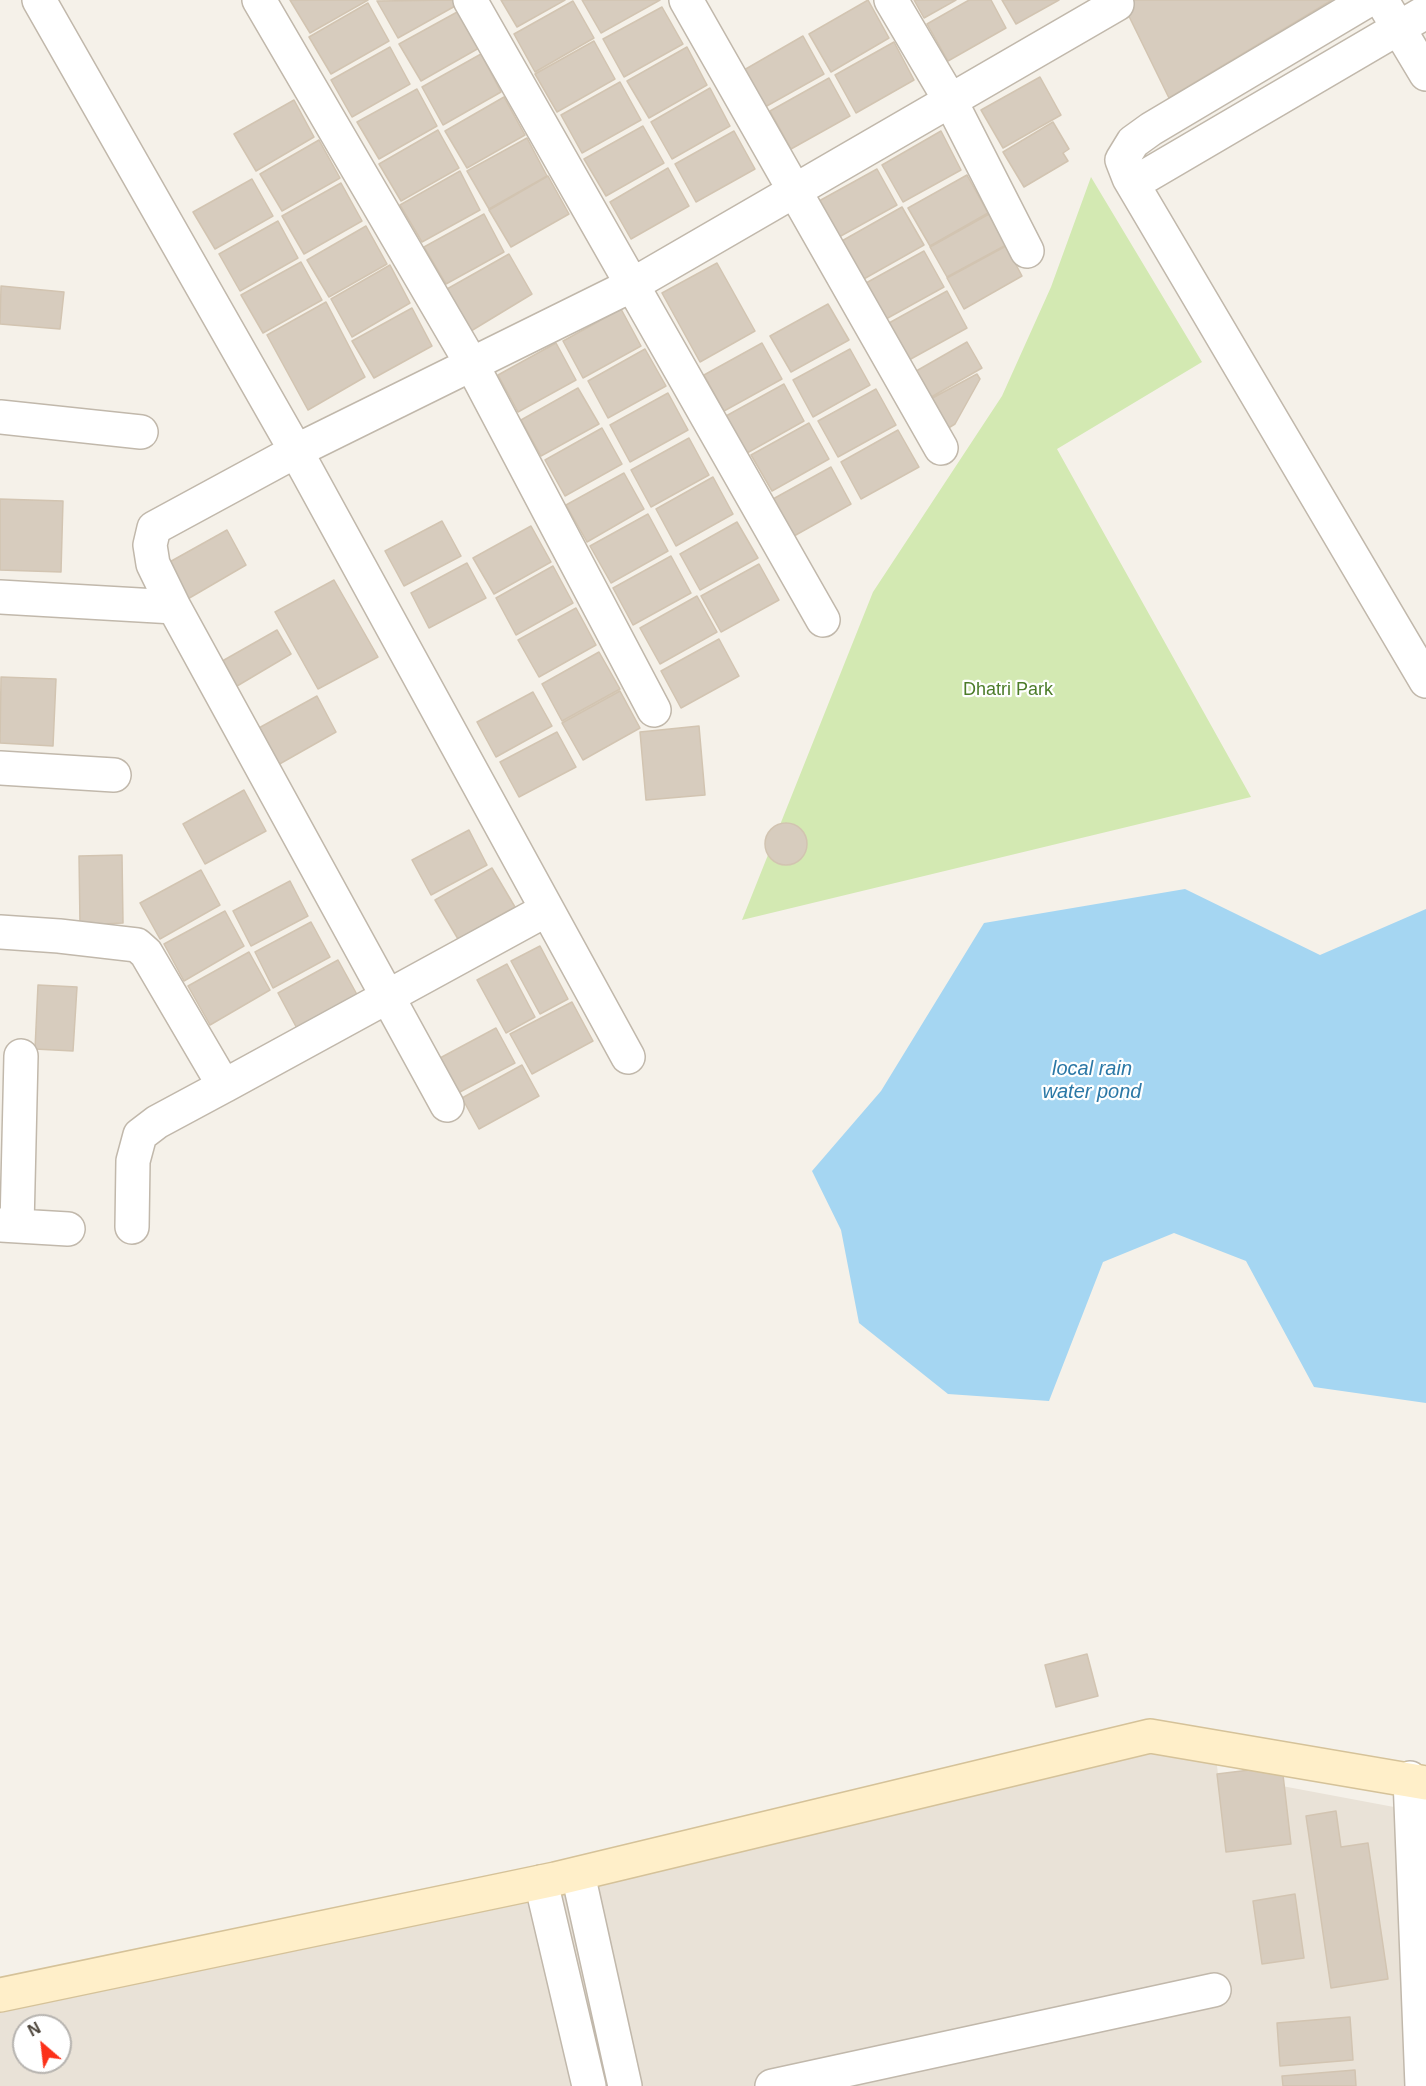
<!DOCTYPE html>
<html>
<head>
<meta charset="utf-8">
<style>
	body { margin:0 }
	#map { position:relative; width:1426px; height:2086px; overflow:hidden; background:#f5f1e9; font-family:Arial,sans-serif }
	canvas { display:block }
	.north { position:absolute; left:12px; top:2014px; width:60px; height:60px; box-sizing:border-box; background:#fff; border:2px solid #b6b3af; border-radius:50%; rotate:332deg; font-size:16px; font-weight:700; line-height:24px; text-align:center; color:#494137 }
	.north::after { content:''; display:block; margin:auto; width:21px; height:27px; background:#fc3019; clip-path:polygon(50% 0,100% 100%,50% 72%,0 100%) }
</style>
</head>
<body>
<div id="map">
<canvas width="1426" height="2086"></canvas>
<div class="north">N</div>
</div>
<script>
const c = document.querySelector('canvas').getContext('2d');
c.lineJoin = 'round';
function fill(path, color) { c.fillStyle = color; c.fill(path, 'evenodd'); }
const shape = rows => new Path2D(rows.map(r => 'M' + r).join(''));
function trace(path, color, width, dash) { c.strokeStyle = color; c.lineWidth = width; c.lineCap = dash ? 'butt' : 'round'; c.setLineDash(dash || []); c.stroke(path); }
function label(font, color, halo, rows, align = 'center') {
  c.font = font + ' Arial,sans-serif'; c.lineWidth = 4.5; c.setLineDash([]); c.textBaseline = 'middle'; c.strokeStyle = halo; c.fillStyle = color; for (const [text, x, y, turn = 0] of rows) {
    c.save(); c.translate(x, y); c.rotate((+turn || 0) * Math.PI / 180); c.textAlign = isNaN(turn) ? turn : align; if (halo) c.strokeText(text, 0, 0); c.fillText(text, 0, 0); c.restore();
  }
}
const residential = shape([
	[1154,1747,1216,1758,1218,1774,1426,1813,1426,2086,0,2086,0,2006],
	[24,2026,60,2026,60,2062,24,2062]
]);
const green = shape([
	[1091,177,1202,362,1057,449,1251,797,742,920,873,592,1002,396,1051,287]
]);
const water = shape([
	[1185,889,1320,955,1426,909,1426,1403,1314,1387,1246,1261,1174,1233,1103,1262,1049,1401,948,1394,859,1323,841,1230,812,1171,881,1091,984,923]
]);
const building = shape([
	[290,0,368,0,310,33,290,0],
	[454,0,457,5,398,38,377,1,454,0],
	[501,0,565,0,517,27,501,0],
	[582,0,660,0,601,33,582,0],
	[868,0,889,38,831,72,809,34,868,0],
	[914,0,956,0,924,18,914,0],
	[969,0,991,0,1006,28,948,61,927,24,969,0],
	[1002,0,1059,0,1016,24,1002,0],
	[1121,0,1332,0,1169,98,1121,0],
	[573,1,594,38,535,72,514,34,573,1],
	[368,3,389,41,331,74,309,37,368,3],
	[662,7,683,44,624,77,603,39,662,7],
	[459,11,479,48,421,81,399,44,459,11],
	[803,36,824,74,765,107,744,70,803,36],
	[594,41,615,79,557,112,535,74,594,41],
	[894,42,914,80,856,113,835,75,894,42],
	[390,47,410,84,352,117,331,80,390,47],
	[687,47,707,85,649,118,627,81,687,47],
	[481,54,501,92,443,125,422,87,481,54],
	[1040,77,1061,115,1003,148,981,110,1040,77],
	[829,78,850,116,791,149,770,111,829,78],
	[620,82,641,120,582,153,561,115,620,82],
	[710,88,730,126,672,159,651,122,710,88],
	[417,89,437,126,379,159,357,122,417,89],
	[504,97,525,135,467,168,445,131,504,97],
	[294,100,314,137,256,171,234,134,294,100],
	[1053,122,1069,149,1063,153,1068,161,1024,187,1003,152,1053,122],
	[643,126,664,163,606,196,584,159,643,126],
	[438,130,459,168,401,201,379,164,438,130],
	[734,131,755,169,696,202,675,164,734,131],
	[941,131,961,170,903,202,882,165,941,131],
	[527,138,547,176,489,209,467,171,527,138],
	[319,140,340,178,282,211,260,174,319,140],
	[668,168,689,206,631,239,610,202,668,168],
	[877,169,897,205,839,237,819,201,877,169],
	[460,171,480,210,422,242,400,205,460,171],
	[967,175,988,213,930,246,908,208,967,175],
	[548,176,569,214,511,247,489,210,548,176],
	[252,179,273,216,215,249,193,212,252,179],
	[341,183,362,221,304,254,282,216,341,183],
	[902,207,924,245,862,280,840,242,902,207],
	[484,214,504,252,446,284,424,247,484,214],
	[989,214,1006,245,947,277,930,247,989,214],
	[278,221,298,258,240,291,219,254,278,221],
	[366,226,387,264,329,297,307,260,366,226],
	[1006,246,1022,276,964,309,947,278,1006,246],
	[924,251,944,287,886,319,866,283,924,251],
	[509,254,532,294,471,331,447,289,509,254],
	[301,262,322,300,263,333,241,295,301,262],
	[717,263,755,331,700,362,662,293,717,263],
	[390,265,410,303,352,337,331,299,390,265],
	[1,286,64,292,60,329,0,324,1,286],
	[947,291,967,328,909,360,889,323,947,291],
	[326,302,365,377,308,410,267,335,326,302],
	[828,304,849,340,791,372,770,336,828,304],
	[412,308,432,346,374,378,352,341,412,308],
	[621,309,641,346,583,378,563,341,621,309],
	[967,342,982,368,926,400,911,374,967,342],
	[556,343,576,380,518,412,498,375,556,343],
	[762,343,782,379,724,411,704,375,762,343],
	[645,349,666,386,608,418,588,381,645,349],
	[850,349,870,385,813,417,793,380,850,349],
	[977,374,980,379,955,424,942,432,927,401,977,374],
	[784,384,804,421,747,453,726,416,784,384],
	[578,388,599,424,541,456,521,420,578,388],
	[876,389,896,425,838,457,818,421,876,389],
	[668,393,688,430,630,462,610,425,668,393],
	[809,423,829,459,772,491,751,455,809,423],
	[602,428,622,464,565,496,545,460,602,428],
	[898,430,919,467,861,499,841,462,898,430],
	[689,438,709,475,651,507,631,470,689,438],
	[831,467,851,504,794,536,773,499,831,467],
	[624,473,644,509,587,542,566,505,624,473],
	[713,477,733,514,676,546,656,509,713,477],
	[0,499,63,501,61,572,0,570,0,499],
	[648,514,668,551,611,583,590,546,648,514],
	[442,521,461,556,404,586,385,551,442,521],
	[737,522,758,558,700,590,680,554,737,522],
	[531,526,551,562,494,594,473,558,531,526],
	[227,530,246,565,186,600,166,564,227,530],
	[671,556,691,593,633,625,613,588,671,556],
	[467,563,486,598,429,628,411,593,467,563],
	[759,564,779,600,721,632,701,596,759,564],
	[553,566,573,603,516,635,496,598,553,566],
	[334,580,378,657,318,689,275,612,334,580],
	[697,596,717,632,660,664,640,628,697,596],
	[576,608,596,645,539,677,518,640,576,608],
	[277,630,291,654,232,689,217,664,277,630],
	[719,639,739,676,681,708,661,671,719,639],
	[599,652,620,689,562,721,542,684,599,652],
	[1,677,56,679,53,746,0,743,1,677],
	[620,691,640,728,583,760,562,723,620,691],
	[533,692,552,726,496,757,477,722,533,692],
	[317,696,336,732,276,766,257,729,317,696],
	[699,726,705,795,646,800,640,732,699,726],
	[557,732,576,767,519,797,500,762,557,732],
	[244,790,266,831,205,864,183,824,244,790],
	'765 844a21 21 0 1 1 42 0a21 21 0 1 1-42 0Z',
	[469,830,487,865,431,895,412,860,469,830],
	[122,855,123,923,80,925,79,856,122,855],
	[492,868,515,907,458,939,435,900,492,868],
	[201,870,220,905,160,939,140,903,201,870],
	[290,881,308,916,251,946,233,911,290,881],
	[225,911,244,946,184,981,164,944,225,911],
	[311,922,330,957,273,988,255,952,311,922],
	[540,946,568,999,540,1014,511,961,540,946],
	[249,952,270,990,210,1025,188,986,249,952],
	[338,960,360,1000,300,1034,278,993,338,960],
	[507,964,535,1017,506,1033,477,980,507,964],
	[38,985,77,987,73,1051,35,1049,38,985],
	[572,1002,593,1041,532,1074,510,1034,572,1002],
	[496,1028,515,1063,458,1093,440,1058,496,1028],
	[522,1065,539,1096,479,1129,462,1098,522,1065],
	[1087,1654,1098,1696,1056,1707,1045,1665,1087,1654],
	[1282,1766,1291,1844,1226,1852,1217,1774,1282,1766],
	[1336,1811,1341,1847,1368,1843,1388,1979,1331,1988,1306,1816,1336,1811],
	[1295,1894,1304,1958,1262,1964,1253,1901,1295,1894],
	[1350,2017,1353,2060,1280,2066,1277,2023,1350,2017],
	[1355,2070,1356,2086,1283,2086,1282,2076,1355,2070]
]);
const street = shape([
	[39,0,296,451,628,1057],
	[259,0,471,363,654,710],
	[470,0,823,620],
	[686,0,941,448],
	[891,0,950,100,1027,251],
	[1368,0,1151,129,1133,142,1122,160,1129,178,1426,681],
	[1387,9,1426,74],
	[1129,178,1141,179,1426,12],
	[0,417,141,432],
	[0,597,174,607],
	[0,768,114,775],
	[0,932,59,936,137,945,146,953,224,1086,546,910],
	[447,1105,174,607,153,564,150,545,154,528,296,451,632,285,1117,4],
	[0,1225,68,1229],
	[17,1226,21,1056],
	[132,1227,133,1161,140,1135,157,1122,224,1086],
	[1410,1778,1422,2086],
	[578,1874,625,2086],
	[541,1882,589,2086],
	[772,2086,1214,1990]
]);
const secondary = shape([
	[0,1995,555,1879,1150,1736,1426,1783]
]);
const parkNames = [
	["Dhatri Park",1008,690]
];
const waterNames = [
	["local rain",1092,1069],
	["water pond",1092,1092]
];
fill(residential, '#e9e2d7');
fill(green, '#d3e9b2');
fill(water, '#a5d6f2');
fill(building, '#d7ccbe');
trace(building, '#d2c4b1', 1.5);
trace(street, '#c1b8ab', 36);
trace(secondary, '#d5c299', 36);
trace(street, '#fff', 33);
trace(secondary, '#ffefc9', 33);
label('18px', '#4c7c29', '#fff', parkNames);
label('italic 20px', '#2b78a6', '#fff', waterNames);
</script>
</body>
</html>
